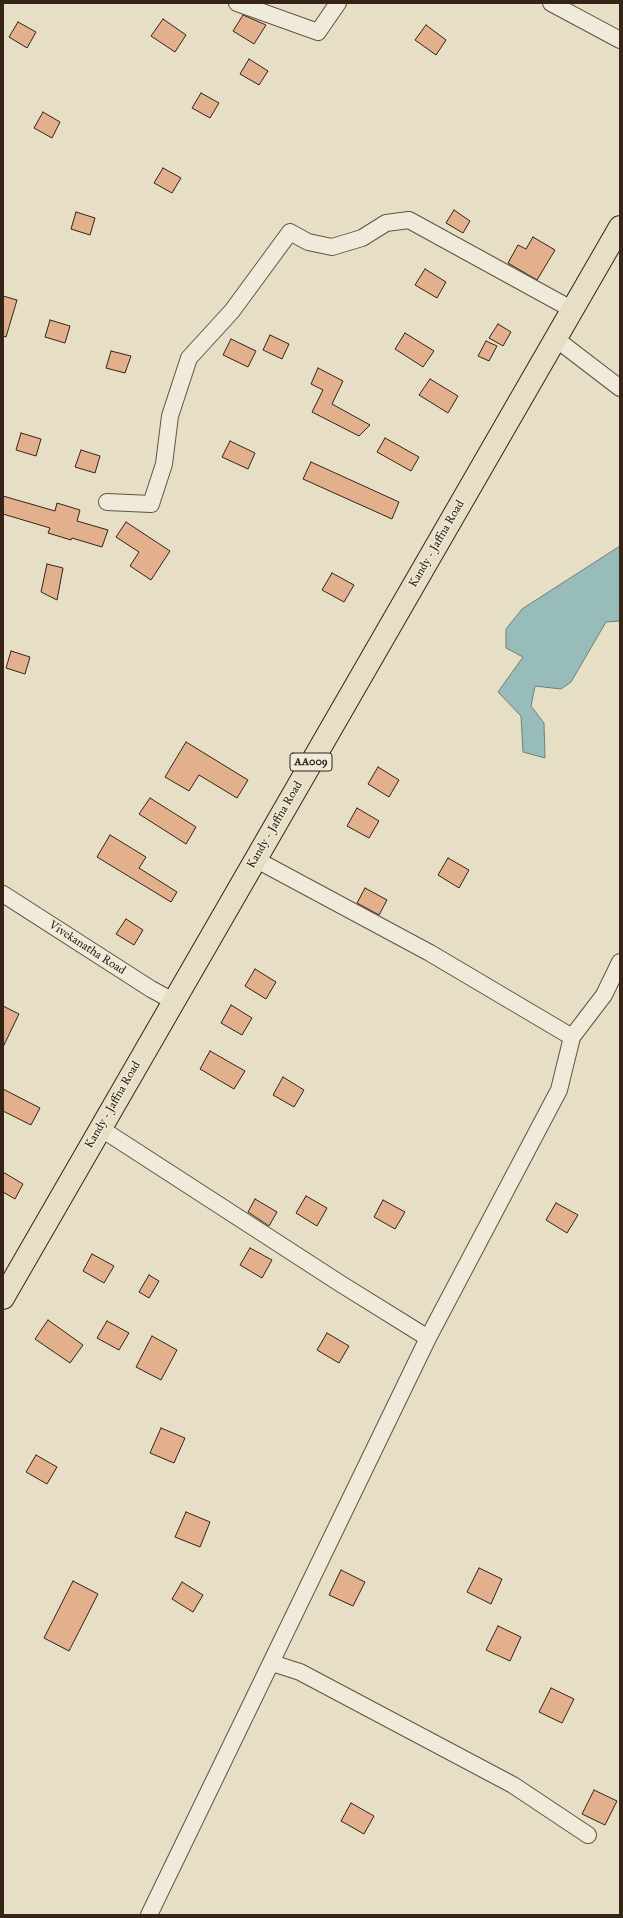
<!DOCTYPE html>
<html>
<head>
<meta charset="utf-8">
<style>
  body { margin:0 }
  #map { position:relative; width:623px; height:1918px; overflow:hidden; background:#e7dfc5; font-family:"IM FELL Great Primer",serif }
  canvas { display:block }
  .frame { position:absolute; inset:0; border:4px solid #352318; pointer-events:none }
</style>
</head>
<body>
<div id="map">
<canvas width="623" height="1918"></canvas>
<div class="frame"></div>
</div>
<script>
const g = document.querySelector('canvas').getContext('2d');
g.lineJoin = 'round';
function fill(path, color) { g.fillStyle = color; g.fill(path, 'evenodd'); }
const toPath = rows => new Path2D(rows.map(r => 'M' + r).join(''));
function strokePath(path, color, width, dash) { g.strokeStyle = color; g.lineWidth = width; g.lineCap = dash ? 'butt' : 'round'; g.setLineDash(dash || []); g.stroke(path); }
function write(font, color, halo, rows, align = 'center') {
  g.font = font + ' "IM FELL Great Primer",serif'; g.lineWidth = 3; g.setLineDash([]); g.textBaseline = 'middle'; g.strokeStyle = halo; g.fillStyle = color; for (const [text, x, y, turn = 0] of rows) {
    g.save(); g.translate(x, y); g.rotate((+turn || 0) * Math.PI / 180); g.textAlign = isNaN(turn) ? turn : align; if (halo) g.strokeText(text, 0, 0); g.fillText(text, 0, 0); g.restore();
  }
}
const water = toPath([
  [620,546,620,621,606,622,571,682,561,689,535,686,531,706,544,723,545,758,523,752,521,716,498,692,523,657,506,648,506,629,522,609,620,546]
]);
fill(water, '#97bcb9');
strokePath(water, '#707f79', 1);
const building = toPath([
  [243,15,266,25,254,44,233,31,243,15],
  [163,19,186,35,175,52,151,36,163,19],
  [18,22,36,32,27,48,9,37,18,22],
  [426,25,446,40,436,55,415,40,426,25],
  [249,59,268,71,259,85,240,74,249,59],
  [201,93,219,103,210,118,192,108,201,93],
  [43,112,60,122,52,138,34,128,43,112],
  [163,168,181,178,172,193,154,183,163,168],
  [454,210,470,221,463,233,446,223,454,210],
  [76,212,95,218,90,235,71,229,76,212],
  [533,237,555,250,537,280,508,263,518,245,526,249,533,237],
  [425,269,446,282,437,298,415,285,425,269],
  [3,296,17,300,6,337,3,336,3,296],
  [50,320,70,326,65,343,45,337,50,320],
  [498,324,511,332,503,346,489,338,498,324],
  [405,333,434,351,423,367,395,349,405,333],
  [270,335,289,344,282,359,263,350,270,335],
  [231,339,256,351,248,367,223,355,231,339],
  [486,341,497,346,489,361,478,356,486,341],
  [111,351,131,356,125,373,106,368,111,351],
  [318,368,343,381,332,404,370,425,359,436,312,412,323,390,311,384,318,368],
  [430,379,458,396,448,413,419,395,430,379],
  [21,433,41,439,36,456,16,450,21,433],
  [385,438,419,457,411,471,377,452,385,438],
  [230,441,255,453,248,469,222,457,230,441],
  [81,450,100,456,95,473,75,467,81,450],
  [311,462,399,502,392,519,303,479,311,462],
  [3,496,55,511,57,503,80,510,77,521,108,530,102,547,72,538,71,540,48,533,50,528,3,514,3,496],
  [126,522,170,551,151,580,130,566,139,552,116,537,126,522],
  [47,564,63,568,57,600,41,592,47,564],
  [332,573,354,585,344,602,322,590,332,573],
  [11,651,30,657,25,674,6,668,11,651],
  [186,742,248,780,237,798,199,775,189,791,165,777,186,742],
  [378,767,399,780,389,797,368,784,378,767],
  [150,798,196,827,186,844,139,814,150,798],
  [357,808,379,821,369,838,347,826,357,808],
  [110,835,146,857,139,868,177,892,171,902,97,857,110,835],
  [448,858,469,870,459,888,438,875,448,858],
  [365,888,387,900,379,915,357,903,365,888],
  [126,919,143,930,134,945,116,934,126,919],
  [255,969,276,982,266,999,245,986,255,969],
  [231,1005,252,1018,242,1035,221,1023,231,1005],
  [3,1006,19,1014,3,1047,3,1006],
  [210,1051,245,1071,234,1089,200,1069,210,1051],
  [283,1077,304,1090,294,1107,273,1095,283,1077],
  [3,1089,40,1108,31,1125,3,1111,3,1089],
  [3,1172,23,1184,15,1199,3,1192,3,1172],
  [306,1196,327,1208,317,1226,296,1213,306,1196],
  [255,1199,277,1212,269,1226,248,1212,255,1199],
  [383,1200,405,1212,395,1229,374,1217,383,1200],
  [556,1203,578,1215,567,1233,546,1220,556,1203],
  [250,1248,272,1260,262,1278,240,1265,250,1248],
  [92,1254,114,1266,104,1283,83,1271,92,1254],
  [149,1275,159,1281,149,1298,139,1292,149,1275],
  [48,1320,83,1345,70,1363,35,1339,48,1320],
  [107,1321,129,1333,119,1350,97,1338,107,1321],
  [327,1333,349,1346,339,1363,317,1350,327,1333],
  [152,1336,177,1350,161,1380,136,1367,152,1336],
  [161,1428,185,1438,174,1463,150,1453,161,1428],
  [36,1455,57,1467,47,1484,26,1472,36,1455],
  [186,1512,210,1522,200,1547,175,1537,186,1512],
  [479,1568,502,1579,491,1604,467,1592,479,1568],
  [341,1570,365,1582,353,1606,329,1595,341,1570],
  [73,1581,98,1594,69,1651,44,1638,73,1581],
  [182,1582,203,1595,193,1612,172,1599,182,1582],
  [498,1626,521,1637,510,1661,486,1650,498,1626],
  [551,1688,574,1699,562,1723,539,1712,551,1688],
  [594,1790,617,1801,605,1825,582,1814,594,1790],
  [351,1803,374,1816,364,1834,341,1821,351,1803]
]);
fill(building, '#e2b08c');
strokePath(building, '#352318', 1);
const minor = toPath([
  [237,3,318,32,338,3],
  [551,3,620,40],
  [556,339,620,388],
  [107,502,151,504,164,464,170,416,189,358,232,311,290,232,308,242,332,247,362,238,386,223,409,220,573,310],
  [255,859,430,953,572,1037],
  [3,894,151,989,173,1001],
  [100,1128,341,1284,428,1338],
  [272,1663,300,1672,513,1785,588,1835],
  [149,1915,428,1338,559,1090,572,1037,604,995,620,962]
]);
const trunk = toPath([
  [3,1298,620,227]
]);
strokePath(minor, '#625243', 18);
strokePath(trunk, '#352318', 24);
strokePath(minor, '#efead9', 16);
strokePath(trunk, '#e7dfc5', 22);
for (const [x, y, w] of [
  [311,762,42]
]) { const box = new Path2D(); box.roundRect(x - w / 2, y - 9, w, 18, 3); g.fillStyle = '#efead9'; g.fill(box); strokePath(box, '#352318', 1); }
write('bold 11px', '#352318', null, [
  ["AA009",311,762]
]);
write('12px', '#352318', '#efead9', [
  ["Kandy - Jaffna Road",437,544,-60],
  ["Kandy - Jaffna Road",275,825,-60],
  ["Vivekanatha Road",87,948,33],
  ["Kandy - Jaffna Road",113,1105,-60]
]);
</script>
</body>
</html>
